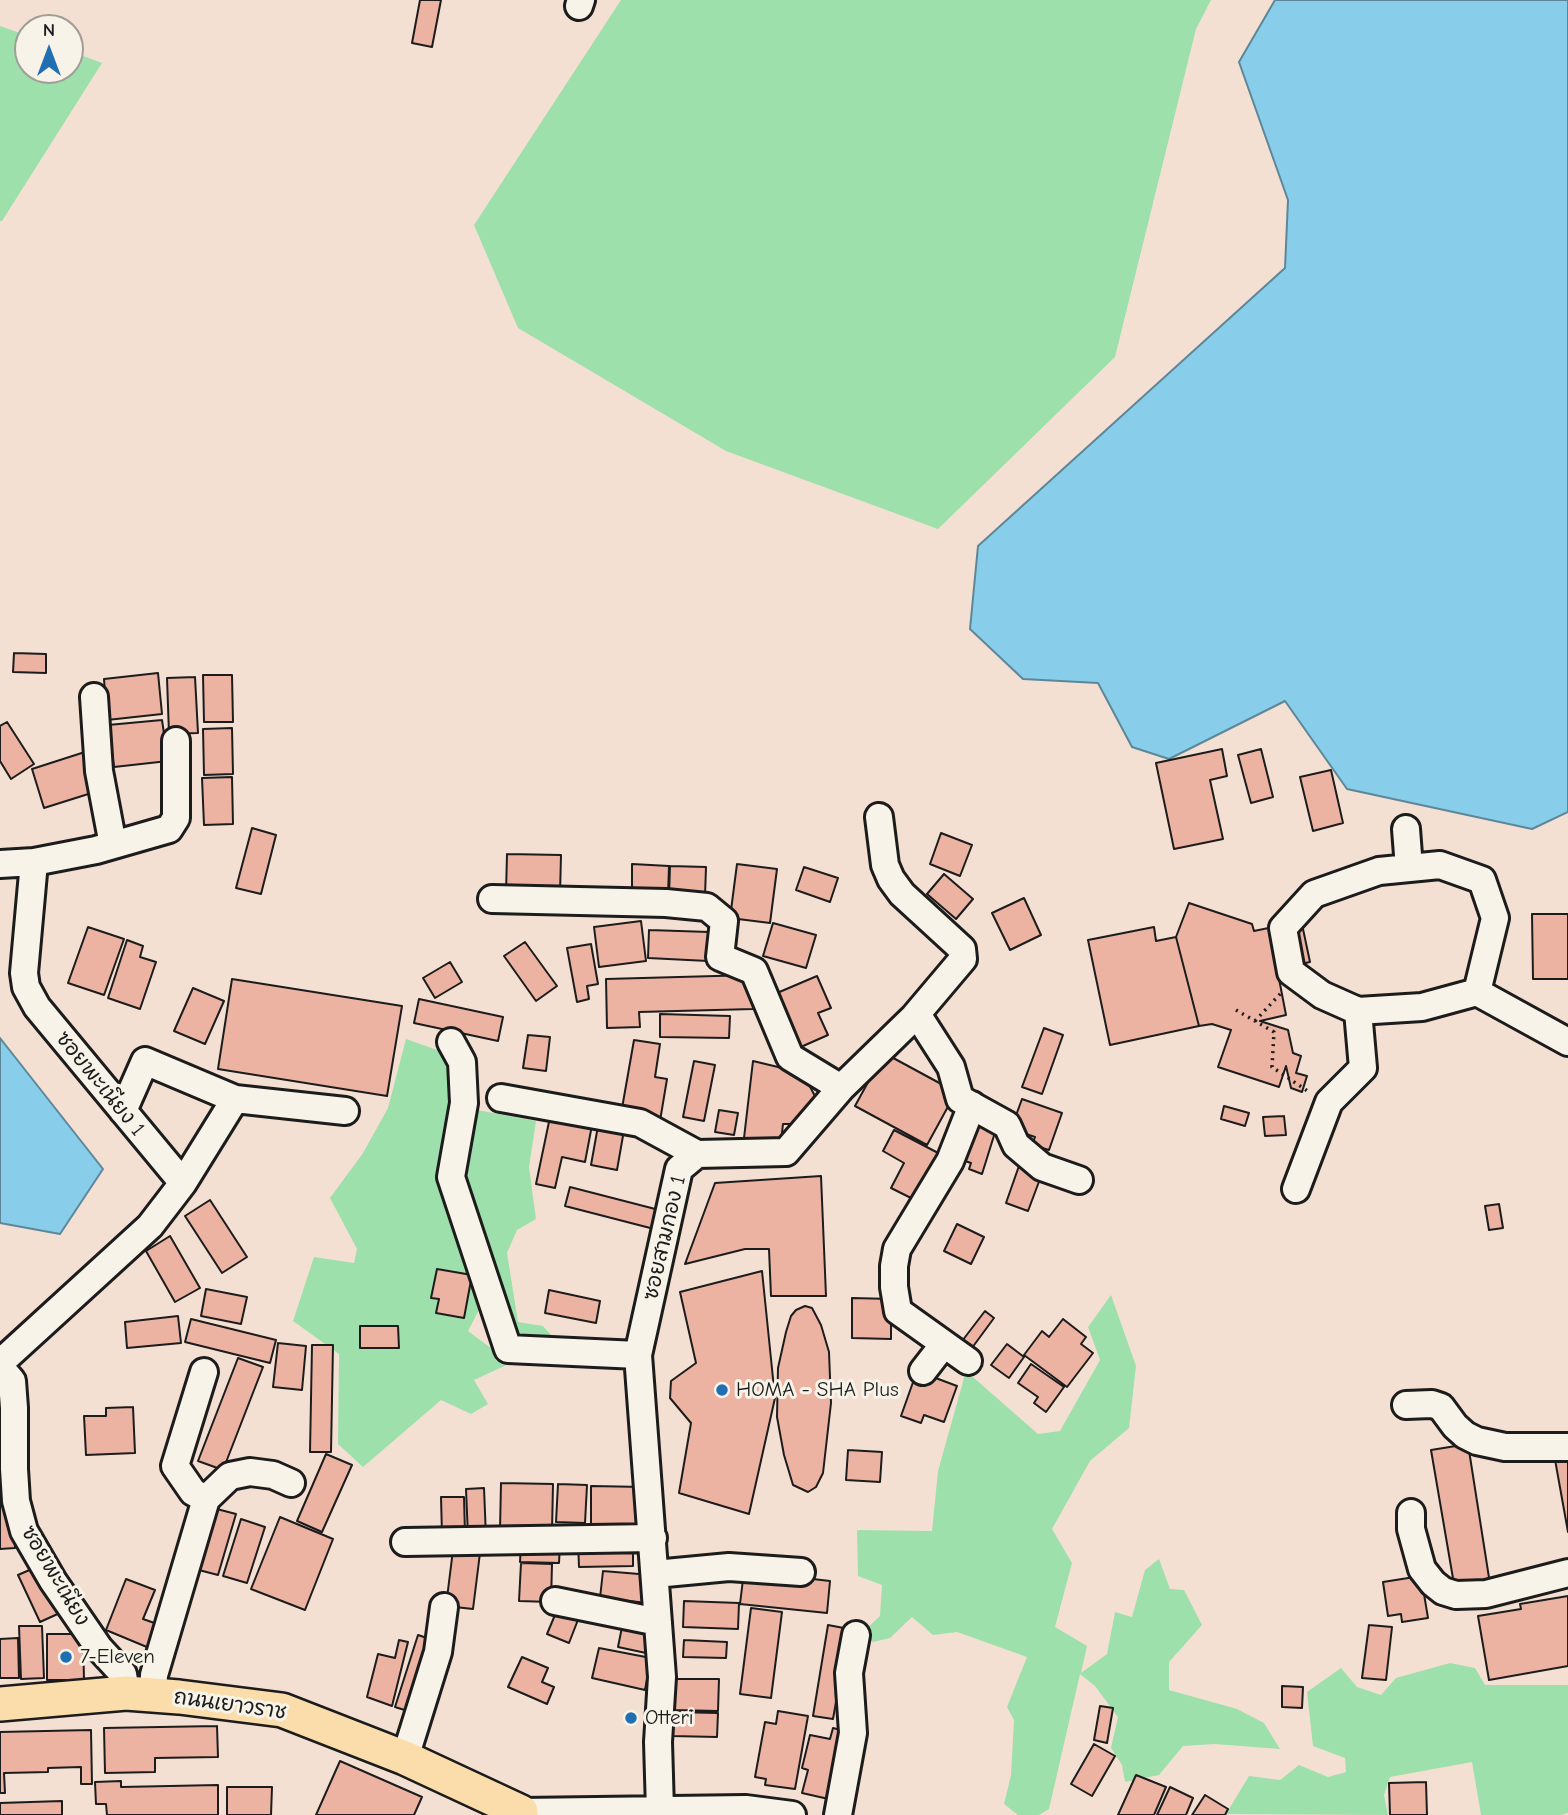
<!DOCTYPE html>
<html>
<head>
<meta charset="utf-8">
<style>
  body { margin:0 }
  #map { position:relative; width:1568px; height:1815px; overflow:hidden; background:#f4e0d3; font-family:"Comic Neue",sans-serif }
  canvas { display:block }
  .north { position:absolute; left:14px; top:14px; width:70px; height:70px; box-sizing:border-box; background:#f7f3e8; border:2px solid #9f9d96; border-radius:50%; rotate:0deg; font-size:19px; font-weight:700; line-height:28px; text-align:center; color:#1c1c1c }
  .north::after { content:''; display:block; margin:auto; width:24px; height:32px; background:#1f6fb2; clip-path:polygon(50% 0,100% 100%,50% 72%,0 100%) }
</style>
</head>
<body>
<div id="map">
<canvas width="1568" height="1815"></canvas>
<div class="north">N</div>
</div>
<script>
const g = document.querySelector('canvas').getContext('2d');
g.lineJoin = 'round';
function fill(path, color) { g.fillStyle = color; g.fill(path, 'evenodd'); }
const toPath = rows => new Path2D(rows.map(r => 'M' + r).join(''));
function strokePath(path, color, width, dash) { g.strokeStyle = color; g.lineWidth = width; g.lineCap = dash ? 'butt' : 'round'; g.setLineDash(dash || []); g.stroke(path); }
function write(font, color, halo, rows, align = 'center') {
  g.font = font + ' "Comic Neue","Playpen Sans Thai",sans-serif'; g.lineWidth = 6; g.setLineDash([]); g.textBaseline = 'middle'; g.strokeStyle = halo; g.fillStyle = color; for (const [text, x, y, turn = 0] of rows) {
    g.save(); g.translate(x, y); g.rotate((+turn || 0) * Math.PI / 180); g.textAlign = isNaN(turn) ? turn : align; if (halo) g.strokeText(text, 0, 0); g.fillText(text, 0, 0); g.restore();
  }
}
fill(toPath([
  [621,0,1211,0,1196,29,1115,357,938,529,726,451,518,328,474,225],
  [0,26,28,36,28,70,70,70,70,51,102,63,2,221,0,221],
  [406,1039,443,1052,452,1071,454,1108,482,1304,468,1331,511,1363,474,1380,488,1404,471,1414,441,1400,363,1467,338,1444,339,1354,293,1321,314,1257,354,1263,357,1249,330,1198,363,1153,388,1108],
  [477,1110,536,1121,529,1167,536,1219,517,1230,507,1253,518,1322,543,1326,560,1345,515,1340,466,1182],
  [1111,1295,1136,1366,1129,1428,1090,1461,1052,1529,1072,1563,1055,1627,1087,1646,1081,1673,1107,1654,1115,1612,1132,1617,1145,1570,1159,1559,1170,1589,1184,1590,1202,1625,1169,1662,1169,1690,1237,1709,1264,1723,1280,1749,1215,1744,1183,1746,1159,1775,1125,1782,1122,1765,1111,1748,1118,1717,1095,1686,1080,1674,1049,1809,1039,1815,1018,1815,1004,1804,1011,1775,1014,1720,1007,1707,1027,1657,957,1632,933,1635,912,1617,890,1638,873,1642,860,1635,880,1616,882,1585,858,1576,857,1530,932,1531,938,1471,966,1371,1038,1434,1060,1431,1100,1360,1088,1327],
  [1450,1663,1475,1668,1485,1685,1568,1685,1568,1813,1561,1815,1481,1815,1472,1762,1390,1777,1384,1795,1388,1815,1226,1814,1249,1776,1280,1780,1299,1765,1328,1777,1346,1772,1345,1758,1313,1746,1307,1692,1341,1668,1357,1687,1381,1695,1396,1678]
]), '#9de0ab');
const water = toPath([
  [1275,0,1568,0,1568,812,1532,829,1347,789,1285,701,1169,759,1132,747,1098,683,1023,679,970,629,978,546,1285,268,1288,200,1239,62,1275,0],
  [0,1038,103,1169,60,1234,0,1223,0,1038]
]);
fill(water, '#88ceea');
strokePath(water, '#5d8798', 2);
const building = toPath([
  [420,0,441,0,432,47,412,43,420,0],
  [14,653,46,654,46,673,13,672,14,653],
  [158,673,162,714,107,720,104,679,158,673],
  [203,675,232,675,233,722,204,722,203,675],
  [195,677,198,733,169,734,167,678,195,677],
  [162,720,168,761,114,767,108,725,162,720],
  [7,722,34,764,11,779,0,761,0,726,7,722],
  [232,728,233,774,204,775,203,729,232,728],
  [1222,749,1227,776,1210,780,1223,839,1174,849,1156,763,1222,749],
  [1261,749,1273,797,1251,803,1238,755,1261,749],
  [88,751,101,790,44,808,32,769,88,751],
  [1331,770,1343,823,1313,831,1300,777,1331,770],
  [232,777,233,824,204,825,202,778,232,777],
  [252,828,276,835,261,894,236,888,252,828],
  [941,833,972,845,960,876,930,864,941,833],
  [507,854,561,855,560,894,506,893,507,854],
  [632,864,669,866,668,896,632,894,632,864],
  [737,864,777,869,770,923,730,918,737,864],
  [670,866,706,867,705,896,669,896,670,866],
  [804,867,838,878,830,902,796,890,804,867],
  [944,874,973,899,956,919,927,894,944,874],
  [1024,898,1041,935,1010,950,992,913,1024,898],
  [1189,903,1252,924,1254,931,1283,925,1303,929,1310,962,1292,966,1290,958,1274,953,1286,1015,1260,1021,1288,1030,1293,1053,1301,1056,1296,1073,1307,1076,1302,1092,1291,1088,1286,1066,1279,1087,1218,1067,1231,1030,1212,1024,1199,1026,1176,937,1189,903],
  [1532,914,1568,914,1568,979,1533,979,1532,914],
  [641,921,646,961,599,967,594,927,641,921],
  [773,923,816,935,806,968,763,956,773,923],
  [88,927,124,939,104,995,68,983,88,927],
  [1154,927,1156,941,1176,937,1199,1026,1110,1045,1088,940,1154,927],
  [649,930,709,932,708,961,648,958,649,930],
  [127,940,143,946,140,957,156,962,140,1009,108,998,127,940],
  [525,942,557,986,536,1001,504,956,525,942],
  [591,944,598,984,587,986,589,999,577,1002,567,948,591,944],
  [450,962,462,982,435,998,423,978,450,962],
  [752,975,753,1009,639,1012,640,1027,607,1028,606,979,752,975],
  [817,976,831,1008,818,1013,828,1035,794,1050,770,996,817,976],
  [232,979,402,1006,387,1096,218,1069,232,979],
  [193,988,224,1001,205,1044,174,1031,193,988],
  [419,999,503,1017,498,1041,414,1023,419,999],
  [660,1014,730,1016,729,1038,660,1037,660,1014],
  [1044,1028,1063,1035,1042,1094,1022,1087,1044,1028],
  [528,1035,550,1037,546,1071,523,1068,528,1035],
  [634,1040,660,1044,655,1077,667,1079,660,1121,621,1114,634,1040],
  [884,1053,956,1092,927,1145,855,1106,884,1053],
  [694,1061,715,1065,704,1121,683,1117,694,1061],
  [753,1061,803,1073,818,1102,801,1124,783,1124,781,1142,744,1138,753,1061],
  [1022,1099,1062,1113,1049,1150,1032,1145,1035,1137,1011,1129,1022,1099],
  [1224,1106,1249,1113,1245,1126,1221,1119,1224,1106],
  [719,1110,738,1113,734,1135,715,1132,719,1110],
  [970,1116,997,1126,982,1174,969,1169,971,1163,956,1158,970,1116],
  [1284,1116,1286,1135,1265,1136,1263,1117,1284,1116],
  [550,1117,592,1125,585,1162,562,1157,555,1188,536,1184,550,1117],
  [598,1126,624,1130,617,1170,591,1165,598,1126],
  [894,1130,944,1156,919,1202,891,1188,904,1163,883,1151,894,1130],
  [1020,1163,1043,1171,1028,1211,1006,1203,1020,1163],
  [821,1176,826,1296,771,1296,769,1249,745,1249,685,1264,715,1183,821,1176],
  [570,1187,663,1211,658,1230,565,1206,570,1187],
  [210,1200,247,1257,222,1273,185,1216,210,1200],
  [1499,1204,1503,1228,1489,1230,1485,1206,1499,1204],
  [957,1224,984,1237,971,1264,944,1251,957,1224],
  [170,1236,200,1288,175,1302,146,1251,170,1236],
  [437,1269,472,1275,464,1318,436,1313,439,1299,431,1298,437,1269],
  [762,1271,775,1398,749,1514,679,1493,691,1423,670,1398,671,1381,696,1363,680,1292,762,1271],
  [206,1289,247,1297,241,1324,201,1316,206,1289],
  [549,1290,600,1301,596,1323,545,1313,549,1290],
  [852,1298,891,1299,891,1339,852,1338,852,1298],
  [805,1306,812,1308,821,1325,829,1352,831,1403,823,1473,816,1487,808,1492,793,1485,784,1455,777,1417,778,1368,786,1332,791,1316,796,1310,805,1306],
  [985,1311,994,1318,969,1352,959,1345,985,1311],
  [178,1316,181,1343,127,1348,125,1322,178,1316],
  [191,1319,276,1340,270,1363,185,1342,191,1319],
  [1063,1319,1086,1337,1081,1344,1093,1353,1067,1387,1024,1355,1042,1331,1049,1337,1063,1319],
  [360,1326,398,1326,399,1348,360,1348,360,1326],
  [278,1343,306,1346,302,1390,273,1387,278,1343],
  [1007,1344,1024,1357,1009,1378,991,1365,1007,1344],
  [312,1345,333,1345,331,1452,310,1452,312,1345],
  [238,1358,263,1367,223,1470,198,1461,238,1358],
  [1031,1364,1064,1387,1046,1412,1034,1403,1038,1397,1018,1383,1031,1364],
  [917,1371,957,1386,944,1422,924,1415,921,1423,901,1416,917,1371],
  [133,1407,135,1453,86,1455,84,1416,106,1416,106,1408,133,1407],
  [1468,1444,1490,1584,1455,1590,1431,1450,1468,1444],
  [848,1450,882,1452,880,1482,846,1480,848,1450],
  [1568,1451,1568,1532,1554,1454,1568,1451],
  [326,1454,352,1465,322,1532,297,1521,326,1454],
  [501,1483,553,1484,552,1531,500,1530,501,1483],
  [558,1484,587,1485,585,1523,556,1522,558,1484],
  [591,1486,644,1487,643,1527,591,1525,591,1486],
  [484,1488,486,1537,468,1537,466,1489,484,1488],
  [0,1496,13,1496,15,1548,0,1549,0,1496],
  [441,1497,464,1497,465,1534,442,1535,441,1497],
  [213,1508,236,1514,218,1575,195,1569,213,1508],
  [280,1517,333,1539,305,1610,251,1589,280,1517],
  [241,1519,265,1527,247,1583,223,1576,241,1519],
  [578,1541,633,1541,633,1566,579,1567,578,1541],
  [521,1543,560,1544,559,1563,520,1562,521,1543],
  [453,1550,480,1553,473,1609,446,1606,453,1550],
  [521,1563,552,1564,551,1602,519,1601,521,1563],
  [41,1565,62,1612,40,1622,18,1575,41,1565],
  [603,1571,651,1575,648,1603,600,1598,603,1571],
  [744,1571,830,1581,827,1613,740,1604,744,1571],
  [1421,1576,1428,1618,1402,1622,1401,1614,1388,1616,1383,1582,1421,1576],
  [126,1579,155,1590,143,1619,163,1626,154,1650,106,1630,126,1579],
  [1568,1596,1568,1666,1489,1680,1478,1616,1521,1609,1520,1604,1568,1596],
  [684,1601,739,1603,738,1629,683,1627,684,1601],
  [560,1603,581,1612,569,1643,547,1634,560,1603],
  [751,1608,782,1612,771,1698,740,1694,751,1608],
  [828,1625,849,1629,833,1719,813,1716,828,1625],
  [1369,1625,1392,1627,1386,1680,1362,1678,1369,1625],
  [19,1626,42,1626,44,1678,21,1679,19,1626],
  [622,1627,650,1633,646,1653,618,1647,622,1627],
  [47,1634,83,1634,84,1680,47,1680,47,1634],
  [418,1635,436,1641,414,1713,395,1707,418,1635],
  [18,1638,19,1678,0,1678,0,1639,18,1638],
  [399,1640,408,1642,392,1706,367,1697,378,1654,395,1658,399,1640],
  [684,1640,727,1642,726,1658,683,1657,684,1640],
  [599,1648,651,1658,645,1690,592,1678,599,1648],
  [522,1657,548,1668,542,1682,554,1687,547,1704,508,1687,522,1657],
  [674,1679,719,1679,718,1711,673,1710,674,1679],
  [1282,1686,1303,1687,1302,1708,1282,1707,1282,1686],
  [1100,1706,1113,1708,1107,1743,1094,1740,1100,1706],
  [778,1711,808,1716,795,1789,765,1785,766,1779,755,1777,765,1722,776,1724,778,1711],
  [672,1712,718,1713,717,1737,672,1736,672,1712],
  [217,1726,218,1757,155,1758,155,1772,105,1773,104,1728,217,1726],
  [833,1728,849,1732,833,1800,802,1793,808,1770,802,1768,810,1735,830,1739,833,1728],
  [91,1730,92,1784,81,1784,81,1767,48,1768,48,1772,4,1773,5,1793,0,1793,0,1732,91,1730],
  [1094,1744,1115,1756,1092,1796,1071,1784,1094,1744],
  [340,1761,422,1797,414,1815,316,1815,340,1761],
  [1136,1775,1166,1787,1154,1815,1118,1815,1136,1775],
  [121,1781,121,1787,218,1785,218,1815,107,1815,106,1804,96,1804,95,1782,121,1781],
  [1426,1782,1427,1815,1390,1815,1389,1783,1426,1782],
  [227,1787,272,1787,271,1815,227,1815,227,1787],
  [1170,1787,1193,1798,1186,1815,1157,1815,1170,1787],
  [1205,1795,1228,1809,1225,1815,1192,1815,1205,1795],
  [62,1801,62,1815,0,1815,0,1803,62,1801]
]);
fill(building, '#ecb3a3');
strokePath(building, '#1c1c1c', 2);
const minor = toPath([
  [579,6,581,0],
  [94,697,99,771,113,845],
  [1406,829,1409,868],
  [0,864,34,862],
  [492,899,666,903,707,907,724,921,720,957,754,971,790,1057,841,1088],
  [1477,992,1495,918,1482,880,1440,865,1379,871,1314,894,1283,928,1291,972,1322,995,1358,1011,1422,1007,1477,992,1568,1042],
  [917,1014,951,1067,960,1099,1007,1125,1016,1145,1042,1167,1079,1180],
  [451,1042,462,1062,464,1103,451,1177,508,1349,638,1355],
  [501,1098,640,1123,697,1154],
  [123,1111,145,1061,235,1099],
  [183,1183,235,1099,345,1111],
  [1296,1189,1329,1102,1363,1068,1358,1011],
  [968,1361,898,1311,894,1287,894,1266,897,1249,950,1161,972,1105],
  [0,1363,150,1226,183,1183,37,1007,26,987,24,973,34,862,96,850,169,829,176,818,176,741],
  [0,1367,12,1381,14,1408,14,1469,16,1501,24,1531,53,1581,99,1648,123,1674,126,1693],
  [923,1371,944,1344],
  [204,1372,175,1466,193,1492,206,1499],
  [1406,1405,1432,1404,1441,1407,1455,1426,1465,1435,1477,1441,1505,1447,1568,1447],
  [1411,1513,1411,1529,1422,1569,1433,1583,1443,1591,1456,1595,1486,1594,1568,1573],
  [405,1542,653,1538],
  [655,1574,729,1567,801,1572],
  [555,1601,658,1622],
  [153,1695,154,1675,206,1499,230,1476,250,1472,273,1475,291,1483],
  [405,1758,438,1652,444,1607],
  [660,1810,658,1742,662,1677,638,1355,679,1169,697,1154,786,1152,841,1088,914,1017,963,959,962,949,902,894,891,879,885,865,879,817],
  [521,1812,746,1809,792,1815],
  [838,1815,853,1733,849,1673,856,1635]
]);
const major = toPath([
  [0,1704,126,1693,179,1697,282,1710,405,1758,521,1812,521,1815]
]);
strokePath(minor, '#1c1c1c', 32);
strokePath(major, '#1c1c1c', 38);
strokePath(toPath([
  [1236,1010,1274,1032,1272,1067,1309,1092],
  [1255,1021,1282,992]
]), '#1c1c1c', 3.5, [2, 5]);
strokePath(minor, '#f7f3e8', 26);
strokePath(major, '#fbddab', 33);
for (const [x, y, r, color] of [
  [722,1390,7,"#1f6fb2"],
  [66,1657,7,"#1f6fb2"],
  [631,1718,7,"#1f6fb2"]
]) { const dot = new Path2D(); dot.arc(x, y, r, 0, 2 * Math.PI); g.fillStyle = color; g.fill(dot); strokePath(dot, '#f7f3e8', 2.5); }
write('21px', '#1c1c1c', '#f7f3e8', [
  ["ซอยพะเนียง 1",100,1084,51],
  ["ซอยสามกอง 1",665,1238,-77],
  ["ซอยพะเนียง",55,1576,59],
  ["ถนนเยาวราช",230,1705,8]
]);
write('21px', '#1c1c1c', '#f7f3e8', [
  ["HOMA - SHA Plus",736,1390],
  ["7-Eleven",80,1657],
  ["Otteri",645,1718]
], 'left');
</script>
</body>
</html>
